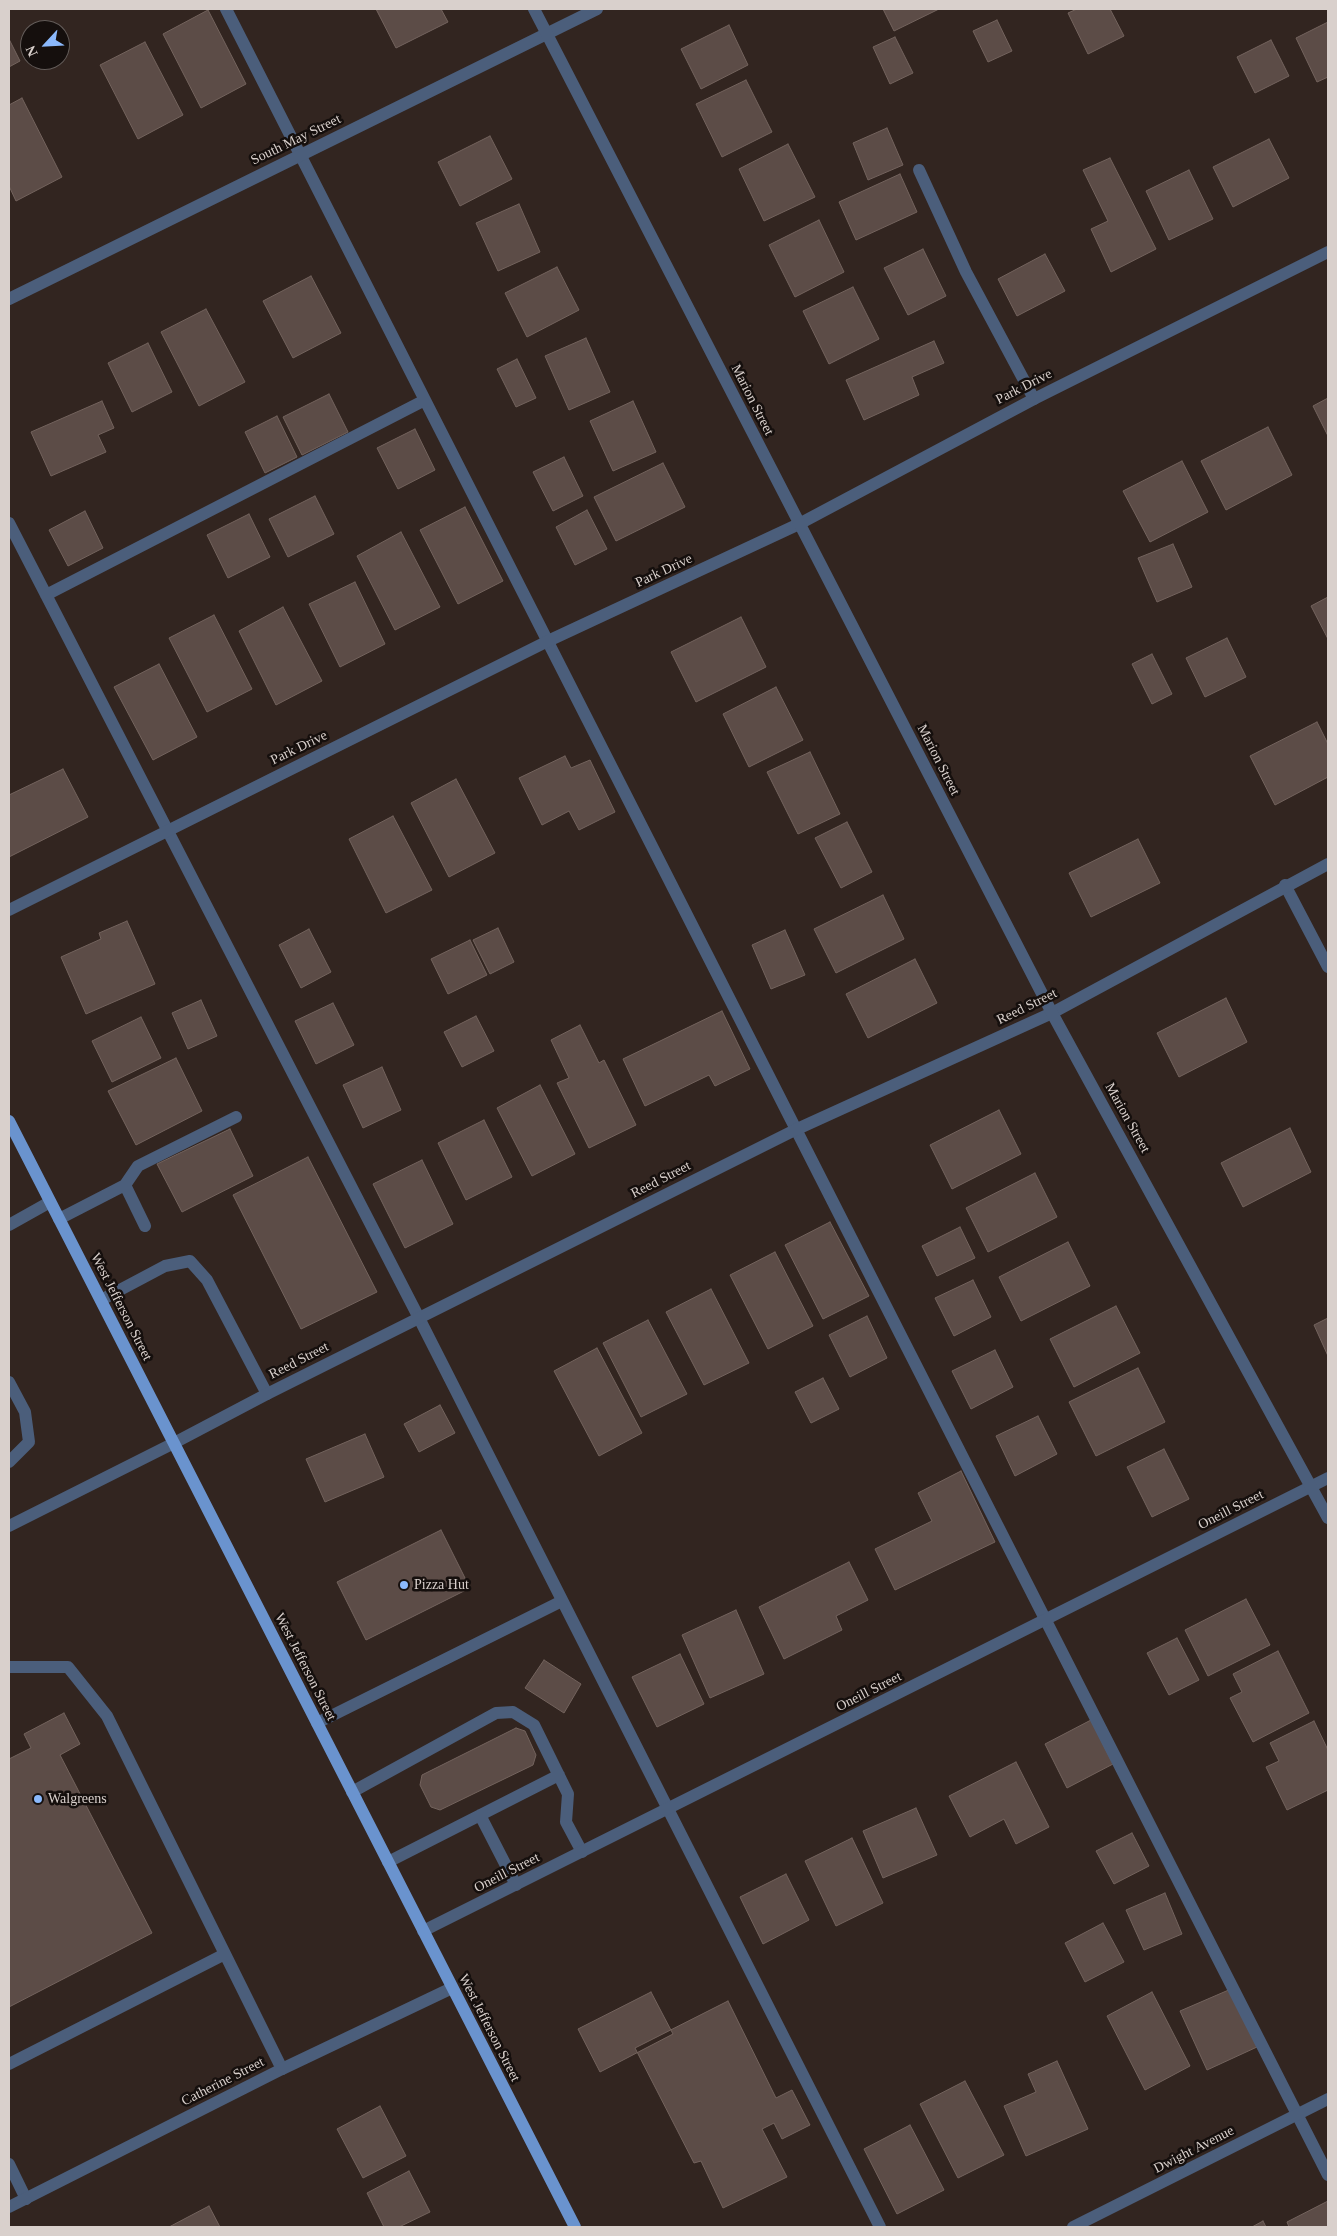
<!DOCTYPE html>
<html>
<head>
<meta charset="utf-8">
<style>
  body { margin:0 }
  #map { position:relative; width:1337px; height:2236px; overflow:hidden; background:#322520; font-family:Georgia,serif }
  canvas { display:block }
  .frame { position:absolute; inset:0; border:10px solid #d9d0cc; pointer-events:none }
  .north { position:absolute; left:20px; top:20px; width:50px; height:50px; box-sizing:border-box; background:#150f0d; border:1px solid #635c59; border-radius:50%; rotate:245deg; font-size:14px; font-weight:700; line-height:20px; text-align:center; color:#d9d0cc }
  .north::after { content:''; display:block; margin:auto; width:18px; height:22px; background:#8bb9fc; clip-path:polygon(50% 0,100% 100%,50% 72%,0 100%) }
</style>
</head>
<body>
<div id="map">
<canvas width="1337" height="2236"></canvas>
<div class="frame"></div>
<div class="north">N</div>
</div>
<script>
const g = document.querySelector('canvas').getContext('2d');
g.lineJoin = 'round';
function fill(path, color) { g.fillStyle = color; g.fill(path, 'evenodd'); }
const toPath = rows => new Path2D(rows.map(r => 'M' + r).join(''));
function strokePath(path, color, width, dash) { g.strokeStyle = color; g.lineWidth = width; g.lineCap = dash ? 'butt' : 'round'; g.setLineDash(dash || []); g.stroke(path); }
function write(font, color, halo, rows, align = 'center') {
  g.font = font + ' Georgia,serif'; g.lineWidth = 5; g.setLineDash([]); g.textBaseline = 'middle'; g.strokeStyle = halo; g.fillStyle = color; for (const [text, x, y, turn = 0] of rows) {
    g.save(); g.translate(x, y); g.rotate((+turn || 0) * Math.PI / 180); g.textAlign = isNaN(turn) ? turn : align; if (halo) g.strokeText(text, 0, 0); g.fillText(text, 0, 0); g.restore();
  }
}
const building = toPath([
  [376,9,441,9,448,22,396,48,376,9],
  [883,9,939,9,894,31,883,9],
  [1077,9,1110,9,1124,36,1088,54,1068,13,1077,9],
  [208,10,246,84,201,108,163,34,208,10],
  [997,20,1012,51,988,62,973,31,997,20],
  [1328,22,1328,77,1317,82,1296,38,1328,22],
  [729,25,748,65,701,89,681,49,729,25],
  [895,37,913,73,890,84,873,47,895,37],
  [9,39,20,61,9,67,9,39],
  [1271,40,1289,76,1255,93,1237,57,1271,40],
  [145,42,183,115,138,139,100,65,145,42],
  [746,80,772,132,722,157,696,104,746,80],
  [22,98,62,177,16,201,9,186,9,105,22,98],
  [887,128,903,165,868,180,853,143,887,128],
  [490,136,512,179,460,206,438,162,490,136],
  [1269,139,1289,178,1233,207,1213,167,1269,139],
  [788,144,815,197,764,221,739,169,788,144],
  [1110,158,1156,249,1111,272,1091,229,1108,221,1083,170,1110,158],
  [1189,170,1213,219,1169,240,1146,191,1189,170],
  [900,174,917,212,856,240,839,202,900,174],
  [519,204,540,252,498,271,476,223,519,204],
  [819,220,844,272,795,297,769,245,819,220],
  [923,249,946,296,908,315,884,268,923,249],
  [1045,254,1065,291,1017,316,998,279,1045,254],
  [557,267,579,310,527,337,505,293,557,267],
  [311,276,341,333,293,358,263,301,311,276],
  [853,287,879,339,829,364,803,311,853,287],
  [206,309,245,382,199,406,161,332,206,309],
  [586,338,610,392,569,410,545,356,586,338],
  [934,341,944,363,912,377,919,395,864,420,846,380,934,341],
  [148,343,172,392,132,412,108,363,148,343],
  [517,359,536,398,516,407,497,369,517,359],
  [329,394,348,432,302,455,283,417,329,394],
  [1328,398,1328,436,1313,406,1328,398],
  [102,401,114,428,98,435,106,452,51,476,31,432,102,401],
  [633,401,656,452,613,471,590,421,633,401],
  [277,416,297,457,265,473,245,432,277,416],
  [1268,427,1292,475,1226,510,1201,461,1268,427],
  [415,429,435,470,398,489,377,448,415,429],
  [564,457,583,496,553,511,533,472,564,457],
  [1182,461,1208,512,1150,542,1123,491,1182,461],
  [663,463,685,507,616,541,594,497,663,463],
  [315,496,334,534,288,557,269,519,315,496],
  [465,507,503,581,458,604,420,530,465,507],
  [587,510,607,549,575,565,556,527,587,510],
  [85,511,103,548,68,566,49,530,85,511],
  [249,514,270,557,228,578,207,535,249,514],
  [401,532,440,607,395,630,357,556,401,532],
  [1173,544,1192,587,1157,602,1138,558,1173,544],
  [355,582,385,644,340,667,309,604,355,582],
  [1328,597,1328,639,1311,606,1328,597],
  [283,607,322,681,276,705,239,631,283,607],
  [214,615,252,689,207,712,169,638,214,615],
  [741,617,766,667,696,702,671,652,741,617],
  [1227,638,1246,677,1205,697,1186,658,1227,638],
  [1152,654,1172,694,1152,704,1132,664,1152,654],
  [159,664,197,737,153,760,114,687,159,664],
  [776,687,803,740,749,767,723,714,776,687],
  [1317,722,1328,744,1328,777,1275,805,1250,756,1317,722],
  [810,752,840,814,798,834,767,772,810,752],
  [565,756,571,768,590,760,615,812,579,830,569,811,542,825,519,778,565,756],
  [63,769,88,817,9,857,9,795,63,769],
  [456,779,495,853,449,877,411,803,456,779],
  [393,816,432,890,386,913,349,839,393,816],
  [847,822,872,872,841,888,815,838,847,822],
  [1138,839,1160,883,1091,917,1069,873,1138,839],
  [883,895,904,939,836,973,814,929,883,895],
  [127,921,155,984,86,1014,61,957,101,939,99,933,127,921],
  [498,928,514,962,490,974,473,940,498,928],
  [309,929,331,972,301,988,279,945,309,929],
  [785,930,805,975,771,989,752,945,785,930],
  [470,940,487,975,448,994,431,959,470,940],
  [915,959,937,1003,868,1038,846,994,915,959],
  [1226,998,1247,1042,1179,1077,1157,1033,1226,998],
  [201,1000,217,1036,188,1049,172,1013,201,1000],
  [333,1003,354,1045,316,1064,295,1021,333,1003],
  [722,1011,750,1069,715,1086,709,1075,645,1106,623,1059,722,1011],
  [476,1016,494,1051,462,1067,444,1032,476,1016],
  [141,1017,161,1058,112,1082,92,1041,141,1017],
  [580,1025,599,1063,604,1060,636,1125,589,1148,557,1083,569,1078,551,1040,580,1025],
  [176,1058,202,1111,136,1145,108,1091,176,1058],
  [382,1067,401,1110,363,1128,343,1085,382,1067],
  [540,1085,575,1154,532,1176,497,1108,540,1085],
  [999,1110,1021,1154,952,1189,930,1145,999,1110],
  [484,1120,512,1177,466,1200,438,1143,484,1120],
  [1290,1128,1311,1172,1243,1207,1221,1163,1290,1128],
  [230,1129,253,1176,182,1212,157,1164,230,1129],
  [308,1157,377,1292,301,1329,233,1195,308,1157],
  [422,1160,453,1224,405,1248,373,1184,422,1160],
  [1035,1173,1057,1217,988,1252,966,1208,1035,1173],
  [830,1222,869,1296,823,1319,785,1245,830,1222],
  [960,1227,975,1258,937,1276,922,1246,960,1227],
  [1068,1242,1090,1286,1021,1321,999,1277,1068,1242],
  [775,1252,813,1326,768,1349,730,1275,775,1252],
  [973,1280,991,1317,954,1336,935,1298,973,1280],
  [711,1289,749,1363,704,1385,666,1312,711,1289],
  [1116,1306,1140,1353,1074,1387,1050,1339,1116,1306],
  [867,1316,887,1358,850,1377,829,1335,867,1316],
  [1328,1318,1328,1356,1314,1325,1328,1318],
  [648,1320,687,1394,641,1417,603,1343,648,1320],
  [597,1348,642,1433,599,1456,554,1371,597,1348],
  [995,1350,1013,1387,971,1409,952,1371,995,1350],
  [1138,1368,1165,1422,1096,1456,1069,1402,1138,1368],
  [823,1378,839,1409,811,1423,795,1392,823,1378],
  [440,1405,455,1433,419,1452,404,1424,440,1405],
  [1038,1416,1057,1454,1015,1476,996,1436,1038,1416],
  [365,1434,384,1477,325,1502,306,1459,365,1434],
  [1164,1449,1189,1499,1152,1517,1127,1467,1164,1449],
  [961,1471,995,1542,895,1590,875,1549,932,1521,918,1493,961,1471],
  [441,1530,470,1588,366,1640,337,1582,441,1530],
  [849,1562,868,1600,836,1616,842,1630,784,1659,759,1607,849,1562],
  [1246,1599,1270,1645,1208,1676,1185,1630,1246,1599],
  [736,1610,764,1674,710,1698,682,1635,736,1610],
  [1177,1638,1199,1680,1169,1695,1147,1653,1177,1638],
  [1278,1651,1309,1713,1253,1742,1230,1698,1242,1692,1233,1674,1278,1651],
  [680,1654,704,1704,657,1727,632,1677,680,1654],
  [544,1660,581,1684,564,1713,525,1688,544,1660],
  [64,1713,80,1744,60,1755,152,1933,9,2007,9,1759,31,1748,24,1734,64,1713],
  [1091,1720,1113,1764,1067,1788,1045,1744,1091,1720],
  [1314,1721,1328,1750,1328,1790,1287,1810,1266,1767,1279,1761,1270,1743,1314,1721],
  [516,1728,525,1731,536,1755,533,1765,440,1810,431,1807,420,1785,422,1775,516,1728],
  [1016,1762,1049,1827,1016,1844,1004,1819,970,1837,949,1796,1016,1762],
  [916,1808,937,1855,883,1878,863,1831,916,1808],
  [1132,1833,1149,1866,1114,1884,1096,1851,1132,1833],
  [852,1838,883,1903,836,1926,805,1861,852,1838],
  [786,1874,809,1920,763,1944,740,1897,786,1874],
  [1165,1893,1182,1934,1144,1950,1126,1910,1165,1893],
  [1103,1923,1124,1962,1085,1982,1065,1943,1103,1923],
  [1231,1989,1257,2047,1207,2070,1180,2011,1231,1989],
  [651,1992,673,2034,600,2072,578,2029,651,1992],
  [1152,1992,1190,2066,1145,2090,1107,2016,1152,1992],
  [728,2001,776,2098,792,2090,810,2125,782,2139,774,2123,762,2129,787,2177,723,2208,701,2161,694,2163,635,2048,728,2001],
  [1057,2061,1088,2129,1026,2156,1004,2106,1036,2092,1028,2074,1057,2061],
  [965,2081,1004,2155,958,2178,920,2104,965,2081],
  [380,2106,406,2156,363,2178,337,2129,380,2106],
  [910,2125,944,2190,897,2214,864,2149,910,2125],
  [409,2171,430,2212,399,2227,384,2227,367,2193,409,2171],
  [1328,2201,1328,2227,1289,2227,1287,2222,1328,2201],
  [209,2206,220,2227,169,2227,209,2206],
  [1263,2221,1266,2227,1252,2227,1263,2221]
]);
fill(building, '#5c4c47');
strokePath(building, '#73635d', 1);
strokePath(toPath([
  [226,9,1328,2175],
  [919,170,966,272,1034,399],
  [9,523,419,1318,880,2227],
  [46,595,425,400],
  [1285,885,1328,967],
  [59,1219,125,1185],
  [9,1225,50,1202],
  [145,1226,125,1185,138,1166,236,1117],
  [101,1300,165,1266,190,1261,207,1280,267,1394],
  [9,1382,25,1412,29,1442,9,1462],
  [9,1667,68,1667,107,1716,282,2069],
  [317,1723,562,1601],
  [352,1792,496,1713,513,1712,534,1725,568,1794,566,1822,582,1852],
  [480,1815,516,1885],
  [388,1862,559,1775],
  [9,2064,225,1954],
  [9,2164,26,2199]
]), '#4b5e7b', 12);
strokePath(toPath([
  [9,299,597,9],
  [9,910,548,641,799,524,1034,399,1328,252],
  [174,1443,267,1394,795,1130,1052,1013,1328,864],
  [423,1931,1328,1478],
  [9,2207,282,2069,452,1988],
  [1073,2227,1328,2099]
]), '#4b5e7b', 12);
strokePath(toPath([
  [534,9,1052,1013,1328,1518],
  [9,1526,174,1443]
]), '#4b5e7b', 12);
strokePath(toPath([
  [9,1121,575,2227]
]), '#6a93ce', 12);
for (const [x, y, r, color] of [
  [404,1585,5,"#8bb9fc"],
  [38,1799,5,"#8bb9fc"]
]) { const dot = new Path2D(); dot.arc(x, y, r, 0, 2 * Math.PI); g.fillStyle = color; g.fill(dot); strokePath(dot, '#150f0d', 2); }
write('14px', '#d9d0cc', '#150f0d', [
  ["South May Street",296,140,-26],
  ["Park Drive",1024,387,-27],
  ["Marion Street",752,400,63],
  ["Park Drive",664,571,-25],
  ["Park Drive",299,748,-26],
  ["Marion Street",938,760,63],
  ["Reed Street",1027,1007,-26],
  ["Marion Street",1127,1118,61],
  ["Reed Street",661,1180,-27],
  ["West Jefferson Street",121,1307,63],
  ["Reed Street",299,1361,-27],
  ["Oneill Street",1231,1510,-27],
  ["West Jefferson Street",305,1667,63],
  ["Oneill Street",869,1692,-27],
  ["Oneill Street",507,1873,-27],
  ["West Jefferson Street",489,2028,63],
  ["Catherine Street",223,2082,-27],
  ["Dwight Avenue",1194,2150,-27]
]);
write('14px', '#d9d0cc', '#150f0d', [
  ["Pizza Hut",414,1585],
  ["Walgreens",48,1799]
], 'left');
</script>
</body>
</html>
